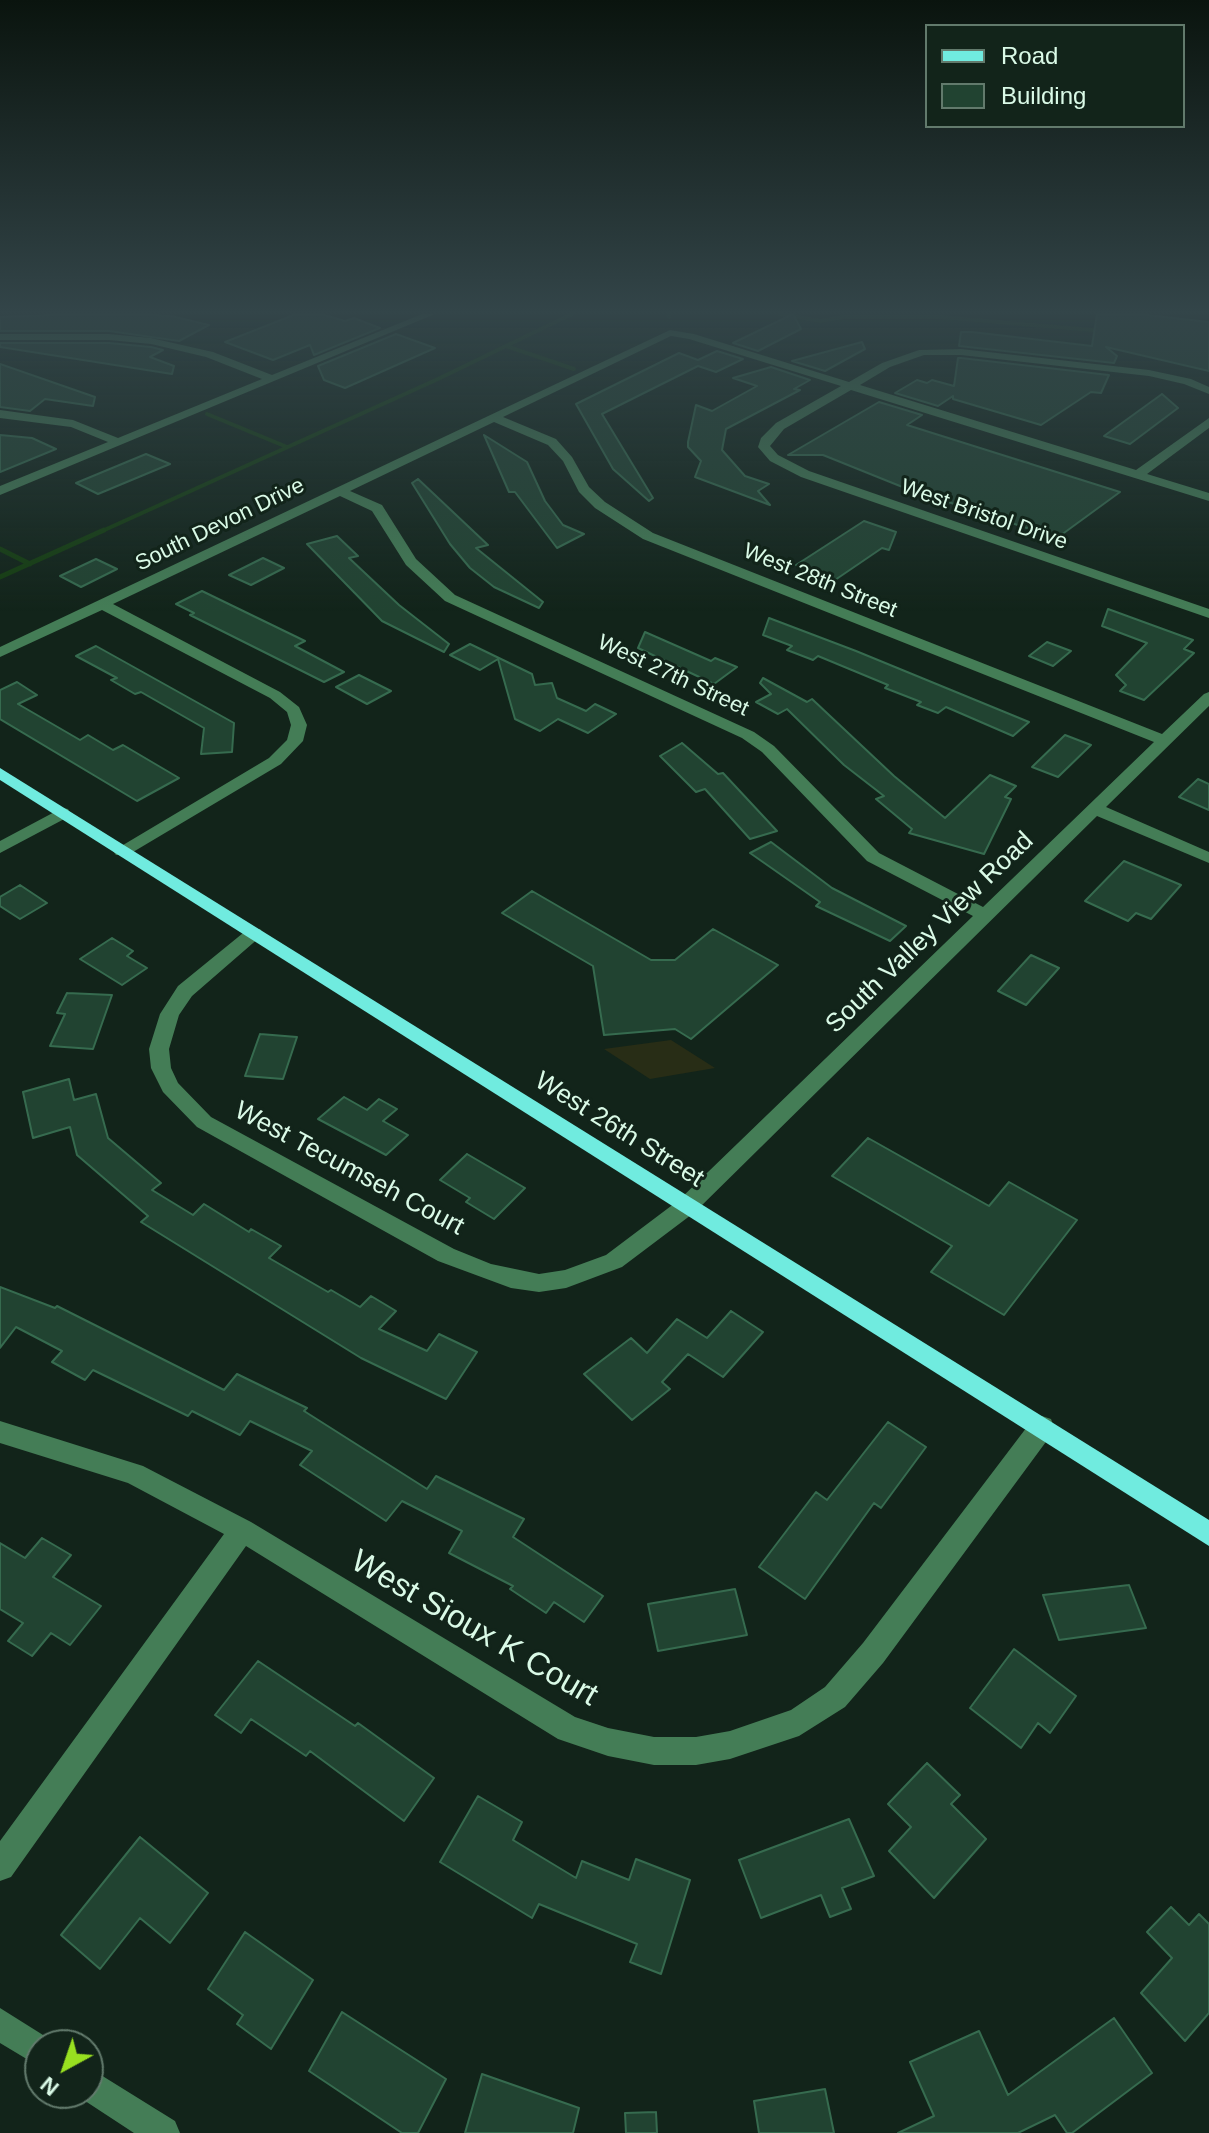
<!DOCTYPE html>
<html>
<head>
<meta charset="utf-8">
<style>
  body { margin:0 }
  #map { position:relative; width:1209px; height:2133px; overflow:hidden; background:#12241a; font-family:Arial,sans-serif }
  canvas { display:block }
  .legend { position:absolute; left:925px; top:24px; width:260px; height:104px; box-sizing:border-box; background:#12241a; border:2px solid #627a6c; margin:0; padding:10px 14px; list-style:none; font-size:24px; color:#dafae7 }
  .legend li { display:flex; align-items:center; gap:16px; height:40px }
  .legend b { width:40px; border:2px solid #627a6c }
  .north { position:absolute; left:24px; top:2029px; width:80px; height:80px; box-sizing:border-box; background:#12241a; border:2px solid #627a6c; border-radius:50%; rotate:220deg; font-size:22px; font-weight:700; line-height:32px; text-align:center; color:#dafae7 }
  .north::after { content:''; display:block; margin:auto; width:28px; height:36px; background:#98e020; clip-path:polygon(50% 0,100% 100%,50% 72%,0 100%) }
</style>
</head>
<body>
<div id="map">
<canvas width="1209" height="2133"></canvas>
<ul class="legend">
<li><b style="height:10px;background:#70ebdf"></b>Road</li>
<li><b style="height:22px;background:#214331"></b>Building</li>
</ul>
<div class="north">N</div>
</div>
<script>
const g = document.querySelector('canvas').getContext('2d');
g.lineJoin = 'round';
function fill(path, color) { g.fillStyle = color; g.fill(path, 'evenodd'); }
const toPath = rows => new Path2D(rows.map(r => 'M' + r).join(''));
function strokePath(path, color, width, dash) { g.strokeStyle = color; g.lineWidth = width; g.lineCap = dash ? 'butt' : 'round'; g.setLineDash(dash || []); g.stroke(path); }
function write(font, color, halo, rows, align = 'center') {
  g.font = font + ' Arial,sans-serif'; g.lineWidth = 6; g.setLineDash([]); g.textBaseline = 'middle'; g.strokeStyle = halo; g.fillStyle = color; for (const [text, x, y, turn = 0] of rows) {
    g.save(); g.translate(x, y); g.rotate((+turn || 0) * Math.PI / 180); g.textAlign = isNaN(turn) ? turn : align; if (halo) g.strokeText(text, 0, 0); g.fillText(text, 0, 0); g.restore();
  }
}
fill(toPath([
  [671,1040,715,1068,650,1079,604,1049]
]), '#282d16');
strokePath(toPath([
  [668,314,669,317],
  [780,314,820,321,844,317,940,317,1103,331],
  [506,346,574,369],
  [207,414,287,447],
  [100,532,438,379,572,314]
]), '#153e11', 4);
strokePath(toPath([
  [0,549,30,564],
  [0,577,104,530]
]), '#153e11', 5);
const building = toPath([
  [77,314,138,314,171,316,209,325,179,341,109,331,0,331,0,317,77,314],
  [296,314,321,314,345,321,354,318,380,328,314,355,310,345,273,360,225,342,296,314],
  [793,314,801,329,758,351,733,343,793,314],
  [1097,314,1138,314,1209,322,1209,371,1106,347,1117,356,1114,363,959,346,961,332,972,332,1092,346,1097,314],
  [396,334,435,348,345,388,324,380,318,366,396,334],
  [862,342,865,349,825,371,792,361,862,342],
  [0,343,109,343,151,347,163,350,150,357,174,366,172,374,0,347,0,343],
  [717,351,743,359,716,372,698,366,602,414,653,498,649,501,613,469,576,404,679,353,698,360,717,351],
  [958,358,961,358,1109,375,1101,393,1091,392,1041,425,953,399,953,396,938,406,895,393,917,380,927,383,932,380,954,386,958,358],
  [0,364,95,397,93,406,45,399,30,411,0,407,0,364],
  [771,367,810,380,794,389,800,390,726,429,722,450,745,476,769,484,758,491,770,505,695,477,701,461,688,447,688,442,696,405,712,411,757,386,733,378,771,367],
  [1162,394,1178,408,1130,444,1104,436,1162,394],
  [879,402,922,415,907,425,1120,492,1057,538,900,486,823,455,788,455,879,402],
  [0,435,32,438,56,449,0,472,0,435],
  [484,435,527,462,545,501,563,525,584,534,557,548,515,492,509,492,484,435],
  [146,454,170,464,98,494,76,483,146,454],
  [418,479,488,545,476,548,543,602,539,608,494,587,470,568,450,544,412,483,418,479],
  [864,521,896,532,889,550,882,548,835,580,796,565,864,521],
  [337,536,358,556,349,558,399,605,449,644,444,652,382,621,307,544,337,536],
  [263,558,284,568,251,585,229,575,263,558],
  [96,559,117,569,81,587,60,576,96,559],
  [202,591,305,641,295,646,344,672,324,682,190,615,194,613,176,604,202,591],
  [1108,609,1193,640,1184,649,1194,653,1144,700,1120,691,1126,685,1116,675,1147,643,1102,626,1108,609],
  [769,618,856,651,1029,722,1013,736,946,707,938,713,917,705,921,702,885,688,888,685,818,656,813,660,787,650,792,646,763,635,769,618],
  [645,632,711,661,715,658,737,667,714,684,638,648,645,632],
  [1047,642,1071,651,1053,666,1029,656,1047,642],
  [470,644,532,674,535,685,552,683,557,698,586,711,595,704,616,714,588,733,558,719,540,731,515,719,498,659,480,670,450,655,470,644],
  [96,646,234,723,232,752,201,754,204,728,141,692,135,694,111,680,117,678,76,656,96,646],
  [359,675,391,691,367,704,336,687,359,675],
  [763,678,807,702,812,699,894,776,945,818,990,775,1016,786,1005,797,1011,799,984,854,909,833,912,829,876,799,884,796,844,765,787,709,778,714,756,702,771,694,760,683,763,678],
  [17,682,37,695,18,704,80,740,88,735,113,750,123,745,179,778,137,801,0,719,0,690,17,682],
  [1065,735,1091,745,1058,777,1032,767,1065,735],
  [682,743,718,774,723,773,777,831,750,839,705,789,696,792,660,756,682,743],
  [1198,779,1209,784,1209,810,1179,797,1198,779],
  [771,842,832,888,906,926,890,941,816,906,820,902,750,853,771,842],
  [1124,861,1181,885,1151,919,1136,913,1128,921,1085,901,1124,861],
  [20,885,47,903,20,919,0,906,0,897,20,885],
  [532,891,651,960,675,960,713,929,778,965,691,1039,675,1029,604,1035,593,966,502,913,532,891],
  [112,938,133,951,127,956,147,968,122,985,80,959,112,938],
  [1031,955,1059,968,1026,1005,998,991,1031,955],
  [67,993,112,995,93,1049,50,1046,65,1014,57,1013,67,993],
  [260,1034,297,1037,283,1079,245,1076,260,1034],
  [69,1079,74,1100,96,1094,108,1138,161,1183,152,1190,193,1215,204,1204,249,1232,251,1229,281,1246,269,1258,328,1292,331,1290,360,1307,371,1296,396,1311,379,1329,427,1351,439,1334,477,1352,446,1399,361,1358,141,1222,148,1216,77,1155,70,1127,33,1138,23,1092,69,1079],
  [344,1097,367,1110,379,1099,397,1109,383,1121,408,1135,386,1155,318,1119,344,1097],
  [868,1138,989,1206,1009,1182,1077,1220,1004,1315,931,1272,952,1246,832,1176,868,1138],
  [467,1154,525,1188,494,1219,466,1202,470,1198,440,1180,467,1154],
  [0,1287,55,1308,57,1306,224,1390,237,1374,307,1408,304,1411,427,1489,436,1476,524,1519,513,1537,603,1596,584,1622,554,1602,546,1613,510,1589,513,1586,449,1553,462,1531,402,1501,386,1521,300,1465,312,1451,250,1421,240,1435,192,1411,188,1416,93,1370,85,1380,52,1362,62,1351,16,1327,0,1348,0,1287],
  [731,1311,763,1332,723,1377,688,1354,662,1382,670,1389,632,1420,584,1374,631,1338,647,1353,677,1319,707,1338,731,1311],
  [888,1422,926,1447,881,1508,874,1503,805,1599,759,1567,816,1492,827,1500,888,1422],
  [42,1538,71,1555,53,1577,101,1606,70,1645,51,1633,32,1656,8,1641,23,1623,0,1609,0,1543,25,1558,42,1538],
  [1129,1585,1146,1628,1059,1640,1043,1595,1129,1585],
  [735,1589,747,1635,658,1651,648,1604,735,1589],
  [1014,1649,1076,1696,1050,1733,1038,1723,1021,1748,970,1708,1014,1649],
  [258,1661,355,1726,358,1723,434,1778,404,1821,310,1751,306,1756,251,1719,241,1733,215,1715,258,1661],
  [927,1763,960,1795,951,1804,986,1839,934,1898,889,1851,911,1827,888,1804,927,1763],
  [478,1796,522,1822,513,1840,576,1878,582,1861,629,1880,636,1859,690,1880,661,1974,630,1962,637,1944,539,1904,532,1918,440,1862,478,1796],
  [849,1819,874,1876,842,1888,851,1909,830,1917,821,1895,761,1918,739,1860,849,1819],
  [140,1837,208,1893,170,1943,140,1918,100,1969,61,1935,140,1837],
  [1171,1907,1189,1925,1199,1914,1209,1924,1209,2013,1185,2041,1141,1993,1172,1958,1147,1932,1171,1907],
  [245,1932,313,1980,271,2049,237,2024,243,2015,208,1989,245,1932],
  [342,2012,446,2079,418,2133,402,2133,309,2071,342,2012],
  [1114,2018,1152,2073,1072,2133,1067,2133,1055,2115,1018,2133,898,2133,934,2116,910,2062,979,2031,1008,2095,1114,2018],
  [482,2074,579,2108,573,2133,465,2133,482,2074],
  [825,2089,834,2133,759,2133,754,2101,825,2089],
  [656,2112,657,2133,626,2133,625,2113,656,2112]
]);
fill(building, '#214331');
strokePath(building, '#366b4f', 2);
fill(toPath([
  [422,314,435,314,0,495,0,486,108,442,71,427,0,418,0,410,73,420,118,438,262,379,206,357,151,344,109,340,0,340,0,334,109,334,151,338,213,352,272,375,422,314],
  [670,330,694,334,849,382,882,363,919,350,961,349,1149,370,1191,379,1209,387,1209,394,1184,384,1149,376,961,355,924,355,890,367,860,385,1136,470,1209,418,1209,428,1147,474,1209,493,1209,501,851,390,784,429,770,446,778,455,809,471,1209,609,1209,618,801,477,770,461,758,447,761,438,776,423,841,386,689,339,671,336,503,417,556,439,572,457,589,487,605,502,653,533,1162,734,1204,694,1209,692,1209,706,1106,807,1209,852,1209,863,1097,816,695,1212,622,1267,566,1288,539,1292,511,1288,438,1261,197,1127,163,1092,151,1068,149,1049,160,1014,178,986,248,929,260,929,263,933,260,937,192,996,179,1015,169,1049,171,1068,178,1083,211,1117,454,1249,491,1264,539,1274,565,1270,606,1255,679,1200,973,916,867,861,762,752,742,738,445,601,406,565,372,511,340,496,113,604,280,692,299,707,307,725,303,741,281,764,128,855,116,855,113,851,269,758,287,740,291,725,287,712,270,698,102,610,0,657,0,647,670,330],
  [494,422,548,445,563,461,579,492,595,508,643,539,1154,742,983,907,879,853,774,746,754,732,455,595,416,559,382,505,350,491,494,422],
  [62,808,68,809,70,813,68,817,0,853,0,841,62,808],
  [1042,1416,1051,1419,1054,1427,1051,1435,883,1663,845,1707,799,1736,730,1759,696,1765,654,1765,608,1756,558,1739,246,1546,11,1877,0,1881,0,1841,224,1534,128,1483,0,1443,0,1421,143,1466,251,1522,575,1717,608,1728,654,1737,696,1737,730,1731,791,1710,825,1687,863,1643,1033,1419,1042,1416],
  [0,2008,51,2040,54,2045,40,2045,40,2067,0,2043,0,2008],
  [88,2067,175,2121,180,2133,134,2133,76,2095,88,2093,88,2067]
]), '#447d56');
fill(toPath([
  [0,768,1209,1520,1209,1546,0,780,0,768]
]), '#70ebdf');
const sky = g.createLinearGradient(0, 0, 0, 612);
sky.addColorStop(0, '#0a140e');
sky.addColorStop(0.51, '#334549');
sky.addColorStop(1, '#33454900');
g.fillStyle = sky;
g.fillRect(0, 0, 1209, 612);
write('22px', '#dafae7', '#12241a', [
  ["West Bristol Drive",984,515,19],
  ["South Devon Drive",220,525,-26],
  ["West 28th Street",820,581,22],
  ["West 27th Street",673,676,25]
]);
write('26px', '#dafae7', '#12241a', [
  ["South Valley View Road",930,933,-44],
  ["West 26th Street",619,1130,32],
  ["West Tecumseh Court",349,1169,28]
]);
write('32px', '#dafae7', '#12241a', [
  ["West Sioux K Court",474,1629,30]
]);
</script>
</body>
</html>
